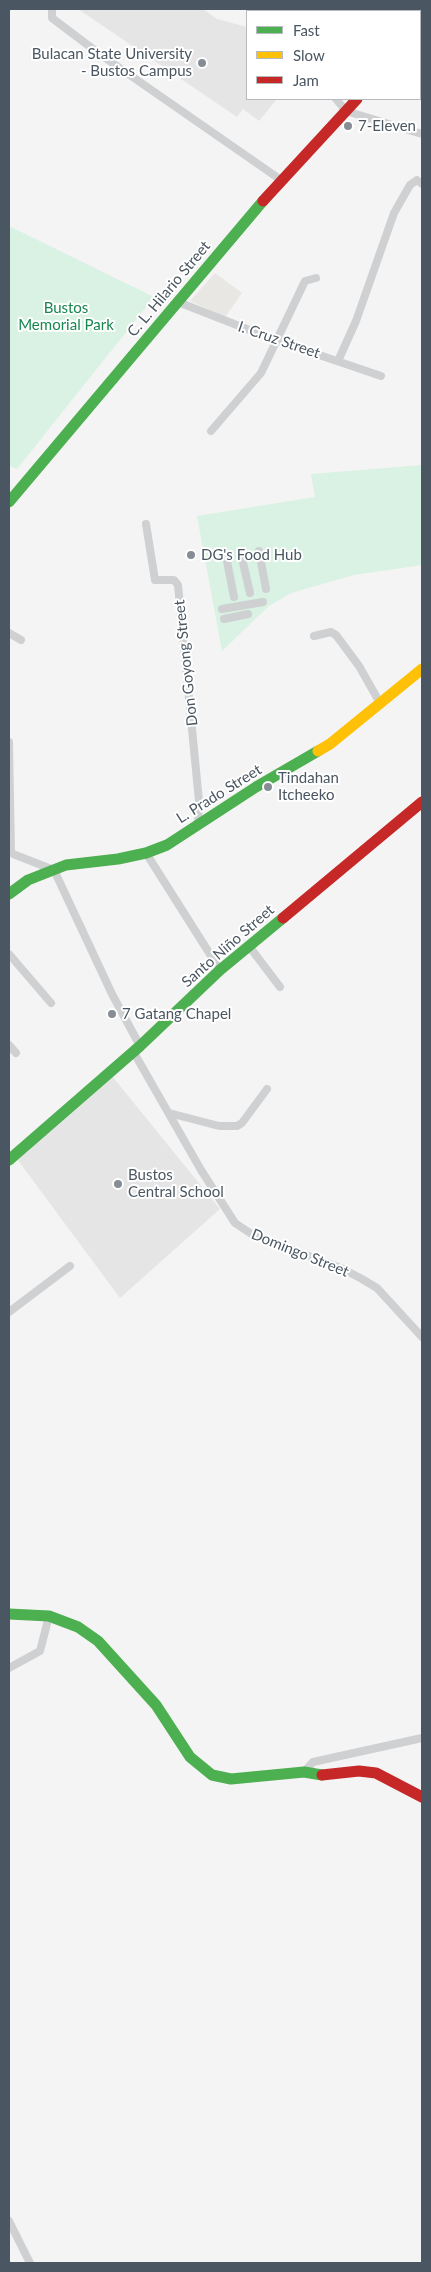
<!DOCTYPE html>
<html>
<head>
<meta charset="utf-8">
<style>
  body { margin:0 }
  #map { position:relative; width:431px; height:2272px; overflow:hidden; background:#f4f4f4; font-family:Lato,sans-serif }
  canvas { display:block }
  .frame { position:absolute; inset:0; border:10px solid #4a5661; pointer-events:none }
  .legend { position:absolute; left:246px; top:10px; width:175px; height:90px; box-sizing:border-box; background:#fff; border:1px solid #b7bbc0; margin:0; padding:6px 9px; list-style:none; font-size:15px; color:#4a5661 }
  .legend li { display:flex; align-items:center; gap:10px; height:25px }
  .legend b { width:25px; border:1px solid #b7bbc0 }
</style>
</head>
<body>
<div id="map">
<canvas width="431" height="2272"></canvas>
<div class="frame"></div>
<ul class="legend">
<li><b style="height:6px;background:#4caf50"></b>Fast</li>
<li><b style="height:6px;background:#ffc107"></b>Slow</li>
<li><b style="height:6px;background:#c62828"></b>Jam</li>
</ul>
</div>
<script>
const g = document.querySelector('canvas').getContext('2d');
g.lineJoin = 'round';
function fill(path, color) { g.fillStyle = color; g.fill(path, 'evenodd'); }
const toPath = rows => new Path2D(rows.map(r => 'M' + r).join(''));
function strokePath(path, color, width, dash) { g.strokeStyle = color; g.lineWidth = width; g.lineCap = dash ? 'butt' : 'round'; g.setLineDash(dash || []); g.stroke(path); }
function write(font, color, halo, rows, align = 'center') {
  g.font = font + ' Lato,sans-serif'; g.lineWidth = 4; g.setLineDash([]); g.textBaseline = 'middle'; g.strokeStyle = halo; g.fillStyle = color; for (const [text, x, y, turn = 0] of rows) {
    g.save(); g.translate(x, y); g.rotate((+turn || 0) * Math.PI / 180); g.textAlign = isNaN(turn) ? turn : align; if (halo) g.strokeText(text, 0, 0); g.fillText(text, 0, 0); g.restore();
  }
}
fill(toPath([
  [215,273,242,293,225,317,190,301]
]), '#e8e7e3');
fill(toPath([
  [78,9,203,9,217,19,247,27,247,99,277,99,259,121,243,109,237,117],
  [112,1076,220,1209,120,1298,17,1159]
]), '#e6e5e6');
fill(toPath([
  [9,226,154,297,17,469,9,466],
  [422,465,422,565,354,575,291,593,269,606,222,651,197,516,315,497,311,474]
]), '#d9f2e3');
strokePath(toPath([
  [52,9,52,18,101,55,281,180],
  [349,11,349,9],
  [336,99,346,111,422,134],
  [178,302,275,340,381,376],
  [338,361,356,321,394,213,410,185,417,180,422,184],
  [211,431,261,373,305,281,316,278],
  [146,524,155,580,174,580,178,585,199,801,198,824],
  [259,551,266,589],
  [241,554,250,593],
  [226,556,234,597],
  [222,609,263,602],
  [224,619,248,614],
  [9,633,21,640],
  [314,636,331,632,336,635,359,666,380,703],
  [9,742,11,852,13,854,54,870,112,994,140,1046],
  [146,853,220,970],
  [249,946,280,987],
  [9,954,51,1003],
  [9,1045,16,1053],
  [133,1051,201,1170,235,1223,253,1235,343,1269,362,1279,377,1288,422,1337],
  [169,1113,219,1126,237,1126,242,1123,267,1089],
  [9,1312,70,1266],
  [9,1668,40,1651,49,1616],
  [304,1772,313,1762,422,1738],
  [9,2221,30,2263]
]), '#ced0d2', 8);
strokePath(toPath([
  [420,30,422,27],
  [9,502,263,201],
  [9,894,28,880,66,865,118,859,146,853,167,845,256,787,318,751],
  [9,1160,140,1046,220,970,283,918],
  [9,1614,49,1616,78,1627,98,1641,156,1705,190,1757,212,1775,231,1779,304,1772,322,1775]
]), '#4caf50', 11);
strokePath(toPath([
  [318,751,330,744,422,669]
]), '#ffc107', 11);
strokePath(toPath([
  [263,201,357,99],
  [283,918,422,802],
  [322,1775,359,1771,376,1773,422,1797]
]), '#c62828', 11);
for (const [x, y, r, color] of [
  [202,63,5,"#868d94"],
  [348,126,5,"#868d94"],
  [191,555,5,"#868d94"],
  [268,787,5,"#868d94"],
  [112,1014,5,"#868d94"],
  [118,1184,5,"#868d94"]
]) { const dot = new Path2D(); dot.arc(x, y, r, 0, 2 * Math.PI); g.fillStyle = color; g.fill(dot); strokePath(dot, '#fff', 2); }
write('15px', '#4a5661', '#fff', [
  ["Bulacan State University",192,54,"right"],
  ["- Bustos Campus",192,71,"right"],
  ["7-Eleven",358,126],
  ["DG's Food Hub",201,555],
  ["Tindahan",278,778],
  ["Itcheeko",278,795],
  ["7 Gatang Chapel",122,1014],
  ["Bustos",128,1175],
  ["Central School",128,1192]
], 'left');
write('15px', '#4a5661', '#fff', [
  ["C. L. Hilario Street",169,289,-50],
  ["I. Cruz Street",279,340,19],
  ["Don Goyong Street",186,663,-96],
  ["L. Prado Street",219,794,-32],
  ["Santo Niño Street",228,946,-41],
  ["Domingo Street",300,1253,22]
]);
write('15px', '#17864f', '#fff', [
  ["Bustos",66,308],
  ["Memorial Park",66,325]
]);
</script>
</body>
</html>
